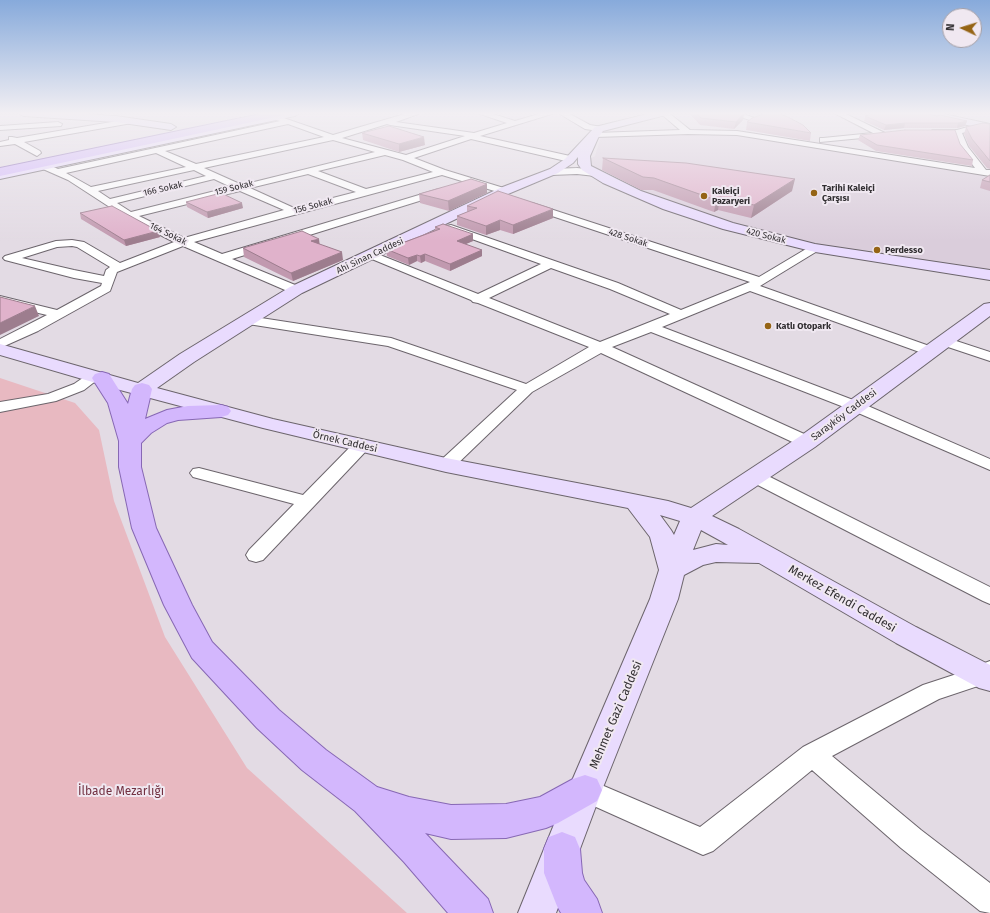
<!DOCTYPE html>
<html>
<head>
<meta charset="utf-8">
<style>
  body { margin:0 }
  #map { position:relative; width:990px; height:913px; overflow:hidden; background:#e3dbe4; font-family:"Fira Sans",sans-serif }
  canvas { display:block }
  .north { position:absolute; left:942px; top:8px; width:40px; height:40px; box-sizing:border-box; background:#f0e8f1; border:1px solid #a49ea4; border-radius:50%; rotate:274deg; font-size:11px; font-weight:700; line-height:16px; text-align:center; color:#312e31 }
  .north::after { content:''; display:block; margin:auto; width:14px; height:18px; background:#956415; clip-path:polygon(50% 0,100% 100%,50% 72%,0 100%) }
</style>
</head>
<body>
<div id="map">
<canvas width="990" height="913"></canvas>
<div class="north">N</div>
</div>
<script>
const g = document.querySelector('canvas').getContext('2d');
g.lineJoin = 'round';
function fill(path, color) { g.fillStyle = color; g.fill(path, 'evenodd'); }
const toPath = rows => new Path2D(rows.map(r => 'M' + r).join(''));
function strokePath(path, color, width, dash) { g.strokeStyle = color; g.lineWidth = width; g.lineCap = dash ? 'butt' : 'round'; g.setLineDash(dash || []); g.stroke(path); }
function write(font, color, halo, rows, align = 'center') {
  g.font = font + ' "Fira Sans",sans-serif'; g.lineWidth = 4; g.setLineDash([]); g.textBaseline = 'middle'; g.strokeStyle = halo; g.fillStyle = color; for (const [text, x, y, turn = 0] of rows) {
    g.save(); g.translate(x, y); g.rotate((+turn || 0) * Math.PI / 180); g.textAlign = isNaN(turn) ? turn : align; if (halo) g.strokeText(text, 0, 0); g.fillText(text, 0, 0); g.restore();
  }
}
fill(toPath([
  [737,133,990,173,990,275,815,248,668,206,586,168,587,160,595,156,601,136]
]), '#dacddb');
fill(toPath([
  [0,378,75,403,99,430,114,501,165,637,247,768,407,913,0,913]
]), '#e8b9c1');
const street = toPath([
  [408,113,421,113,396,122,474,133,507,123,477,113,490,113,515,121,542,113,555,113,480,136,570,156,574,159,570,162,471,139,414,158,445,170,507,189,509,191,507,193,501,193,442,175,194,242,222,254,439,189,445,189,447,191,445,193,232,259,300,287,302,290,300,293,292,293,183,246,117,272,110,291,38,331,0,348,0,339,47,315,0,304,0,296,57,310,101,286,102,283,74,278,5,260,3,258,5,256,56,241,72,240,84,242,120,263,174,242,125,217,68,180,43,169,42,167,43,165,49,165,58,169,280,121,272,119,271,117,275,115,333,135,408,113],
  [288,124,324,137,196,164,165,151,288,124],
  [387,124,390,125,465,136,406,155,342,138,387,124],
  [333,140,375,152,242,185,204,168,333,140],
  [156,153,186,167,91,187,66,173,156,153],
  [385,155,403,160,433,172,366,189,318,171,385,155],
  [194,170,206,176,110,199,98,191,194,170],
  [308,174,356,192,294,208,250,188,308,174],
  [214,179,231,187,131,212,117,203,214,179],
  [240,191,284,210,184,238,139,216,240,191],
  [72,246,77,247,110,267,106,270,104,276,74,270,22,258,57,247,72,246],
  [558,113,568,113,590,125,602,127,603,129,599,131,585,129,558,113],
  [660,113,669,113,690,130,737,131,975,168,960,148,954,134,933,134,929,132,933,130,957,130,982,123,986,125,985,127,962,133,968,147,986,170,990,170,990,176,737,135,688,134,595,137,591,135,595,133,680,130,660,113],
  [728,113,741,113,757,119,753,121,728,113],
  [834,113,844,113,887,134,883,136,820,142,820,138,823,138,873,133,834,113],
  [129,119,132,119,132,123,24,142,40,151,41,153,37,156,15,144,0,146,0,142,9,140,9,137,12,137,17,138,129,119],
  [58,122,62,124,61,126,0,130,0,126,58,122],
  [577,168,595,170,600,173,595,176,577,174,551,175,546,172,551,169,577,168],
  [532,203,759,277,811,246,819,246,821,248,819,250,760,286,935,348,937,351,935,354,930,355,925,354,750,291,662,327,861,403,990,459,990,470,849,409,651,332,612,347,813,438,815,442,813,446,807,447,801,446,601,353,532,392,452,469,446,470,440,469,437,465,440,461,517,390,388,346,248,324,243,323,241,320,243,317,248,316,391,338,526,384,589,347,478,303,473,302,471,300,367,257,365,255,367,253,375,253,478,294,541,264,447,230,446,228,447,226,451,225,618,283,681,310,750,282,528,208,527,206,528,204,532,203],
  [551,268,610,289,670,314,600,342,489,298,551,268],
  [944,337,990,352,990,361,939,344,937,341,939,338,944,337],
  [95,372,100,373,102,376,84,390,56,401,0,412,0,402,48,394,74,384,90,373,95,372],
  [361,441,367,442,369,446,367,450,263,560,256,562,249,560,246,555,249,550,294,504,193,477,190,473,193,469,199,468,303,495,355,442,361,441],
  [756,472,762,473,990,587,990,604,983,601,750,481,747,477,750,473,756,472],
  [990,661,990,682,939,699,832,756,921,830,990,883,990,913,980,911,901,848,812,770,713,851,703,855,576,798,572,790,576,782,585,778,700,827,803,747,923,685,975,668,982,664,990,661]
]);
const secondary = toPath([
  [18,113,71,113,116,116,171,124,176,127,171,130,116,122,23,116,18,113],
  [278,113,300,113,295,116,0,179,0,171,278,113],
  [651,113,668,113,666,115,603,131,598,138,590,156,591,166,641,191,733,223,815,244,990,270,990,280,815,252,723,229,663,209,603,183,582,170,578,164,578,157,573,163,558,173,508,194,302,293,194,362,157,388,273,419,446,458,603,488,668,501,691,508,799,437,984,304,990,303,990,316,815,447,712,516,739,529,916,627,990,665,990,691,979,688,896,643,759,563,716,562,703,565,684,575,678,599,602,790,556,913,518,913,568,790,650,599,659,570,650,537,628,508,446,472,263,428,120,390,0,355,0,344,138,383,180,354,290,287,500,188,550,169,565,159,595,127,651,113],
  [660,515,680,521,674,535,671,530,660,515],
  [701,530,721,541,728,545,716,544,693,550,701,530],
  [920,113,939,113,990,124,990,130,925,116,920,113]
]);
const primary = toPath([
  [265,113,285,113,280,116,0,176,0,168,265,113],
  [102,372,109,374,128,404,132,389,135,385,142,383,149,385,152,389,145,419,167,410,188,406,221,405,228,407,231,411,228,415,221,417,178,420,167,423,151,433,141,443,141,467,156,528,192,605,212,642,279,710,326,750,377,787,409,797,451,805,506,804,540,797,573,779,585,775,597,779,602,790,597,801,558,823,546,828,506,838,451,839,425,833,488,899,493,913,448,913,404,862,355,811,302,770,257,728,192,658,164,605,132,528,119,467,119,441,108,403,92,378,95,374,102,372],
  [562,832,575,837,580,849,582,873,584,880,597,899,602,913,561,913,557,906,544,873,544,849,549,837,562,832]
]);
strokePath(street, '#6c656c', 2);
strokePath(secondary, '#6c656c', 2);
strokePath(primary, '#8768b4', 2);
fill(street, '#fff');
fill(secondary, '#e9dbfe');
fill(primary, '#d3b7fd');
fill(toPath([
  [689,113,744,113,743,120,734,129,700,125],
  [865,116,937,116,967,121,965,126,957,128,904,128,884,130,864,121],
  [747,122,811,133,810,141,746,130],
  [990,124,990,169,987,168,969,146,964,134,966,127],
  [362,133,425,145,399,152,363,140],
  [860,135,960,144,973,160,972,166,876,151,858,140],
  [603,158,792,191,751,218,718,210,714,212,653,190,641,190,602,170],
  [990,175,990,191,980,188,982,180],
  [487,184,487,193,449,211,420,203,419,194],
  [186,202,243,208,208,218,187,207],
  [467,206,553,218,513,234,500,230,486,235,457,225,457,216,467,212],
  [80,213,158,231,160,237,126,246,81,219],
  [435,227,473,234,473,241,465,244,482,250,482,256,450,271,425,261,421,263,417,261,409,265,387,256,386,249,435,230],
  [319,239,319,244,343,260,293,281,244,257,243,248]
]), '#c199af');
fill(toPath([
  [744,113,743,120,734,129,736,122],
  [967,121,965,126,957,128,958,123],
  [905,123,904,128,884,130,886,125],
  [424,137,425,145,399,152,399,144],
  [795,179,792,191,751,218,754,205],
  [487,184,487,193,449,211,448,201],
  [720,197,718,210,714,212,716,200],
  [242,203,243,208,208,218,207,212],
  [553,209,553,218,513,234,513,225],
  [500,220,500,230,486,235,486,226],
  [158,231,160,237,126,246,124,240],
  [473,234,473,241,457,248,457,241],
  [319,239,320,247,311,241],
  [482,250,482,256,450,271,450,264],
  [342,252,343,260,293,281,291,273],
  [425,254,425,261,421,263,420,256],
  [417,255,417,261,409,265,408,258],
  [35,306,39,316,0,335,0,323]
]), '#9d7d8e');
const building = toPath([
  [696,113,744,113,736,122,701,118,696,113],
  [766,113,778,113,788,117,803,125,811,133,747,122,752,118,766,113],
  [876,113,924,113,937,116,940,115,967,121,958,123,905,123,886,125,865,116,876,113],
  [983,123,990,124,990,161,972,139,966,127,983,123],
  [389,126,424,137,399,144,362,133,389,126],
  [905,130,955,130,960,144,973,160,877,145,860,135,905,130],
  [603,158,686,163,795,179,754,205,720,197,716,200,654,178,643,177,603,158],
  [990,175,990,182,982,180,990,175],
  [471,179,487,184,448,201,419,194,471,179],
  [498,191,553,209,513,225,500,220,486,226,457,216,477,208,467,206,498,191],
  [221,193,242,203,207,212,186,202,221,193],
  [112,206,158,231,124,240,80,213,112,206],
  [443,224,473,234,457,241,482,250,450,264,425,254,420,256,417,255,408,258,386,249,440,229,435,227,443,224],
  [302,231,319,239,311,241,342,252,291,273,243,248,302,231],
  [0,297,35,306,0,323,0,297]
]);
fill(building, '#e0b2cb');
strokePath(building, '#9d7d8e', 1);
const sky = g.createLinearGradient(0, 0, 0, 241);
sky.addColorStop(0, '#87aadb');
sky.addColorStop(0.47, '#f2eff3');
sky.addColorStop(1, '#f2eff300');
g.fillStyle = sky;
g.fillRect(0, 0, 990, 241);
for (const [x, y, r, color] of [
  [814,193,4,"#956415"],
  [704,196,4,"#956415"],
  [877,250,4,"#956415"],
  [768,326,4,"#956415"]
]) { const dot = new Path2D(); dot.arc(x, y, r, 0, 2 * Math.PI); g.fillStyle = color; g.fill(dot); strokePath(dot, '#f0e8f1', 1.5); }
write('9px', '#312e31', '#f0e8f1', [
  ["159 Sokak",234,188,-14],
  ["166 Sokak",163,189,-13],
  ["156 Sokak",313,206,-15],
  ["164 Sokak",168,234,26],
  ["420 Sokak",766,236,14],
  ["428 Sokak",628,238,18],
  ["Ahi Sinan Caddesi",370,256,-25]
]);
write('bold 9px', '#312e31', '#f0e8f1', [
  ["Tarihi Kaleiçi",822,188],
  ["Çarşısı",822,198],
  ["Kaleiçi",712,191],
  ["Pazaryeri",712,201],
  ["Perdesso",885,250],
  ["Katlı Otopark",776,326]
], 'left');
write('10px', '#312e31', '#f0e8f1', [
  ["Sarayköy Caddesi",844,415,-37],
  ["Örnek Caddesi",345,442,13]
]);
write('12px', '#312e31', '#f0e8f1', [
  ["Merkez Efendi Caddesi",842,599,30],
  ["Mehmet Gazi Caddesi",616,715,-67]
]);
write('12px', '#723141', '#f0e8f1', [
  ["İlbade Mezarlığı",121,792]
]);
</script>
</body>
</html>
